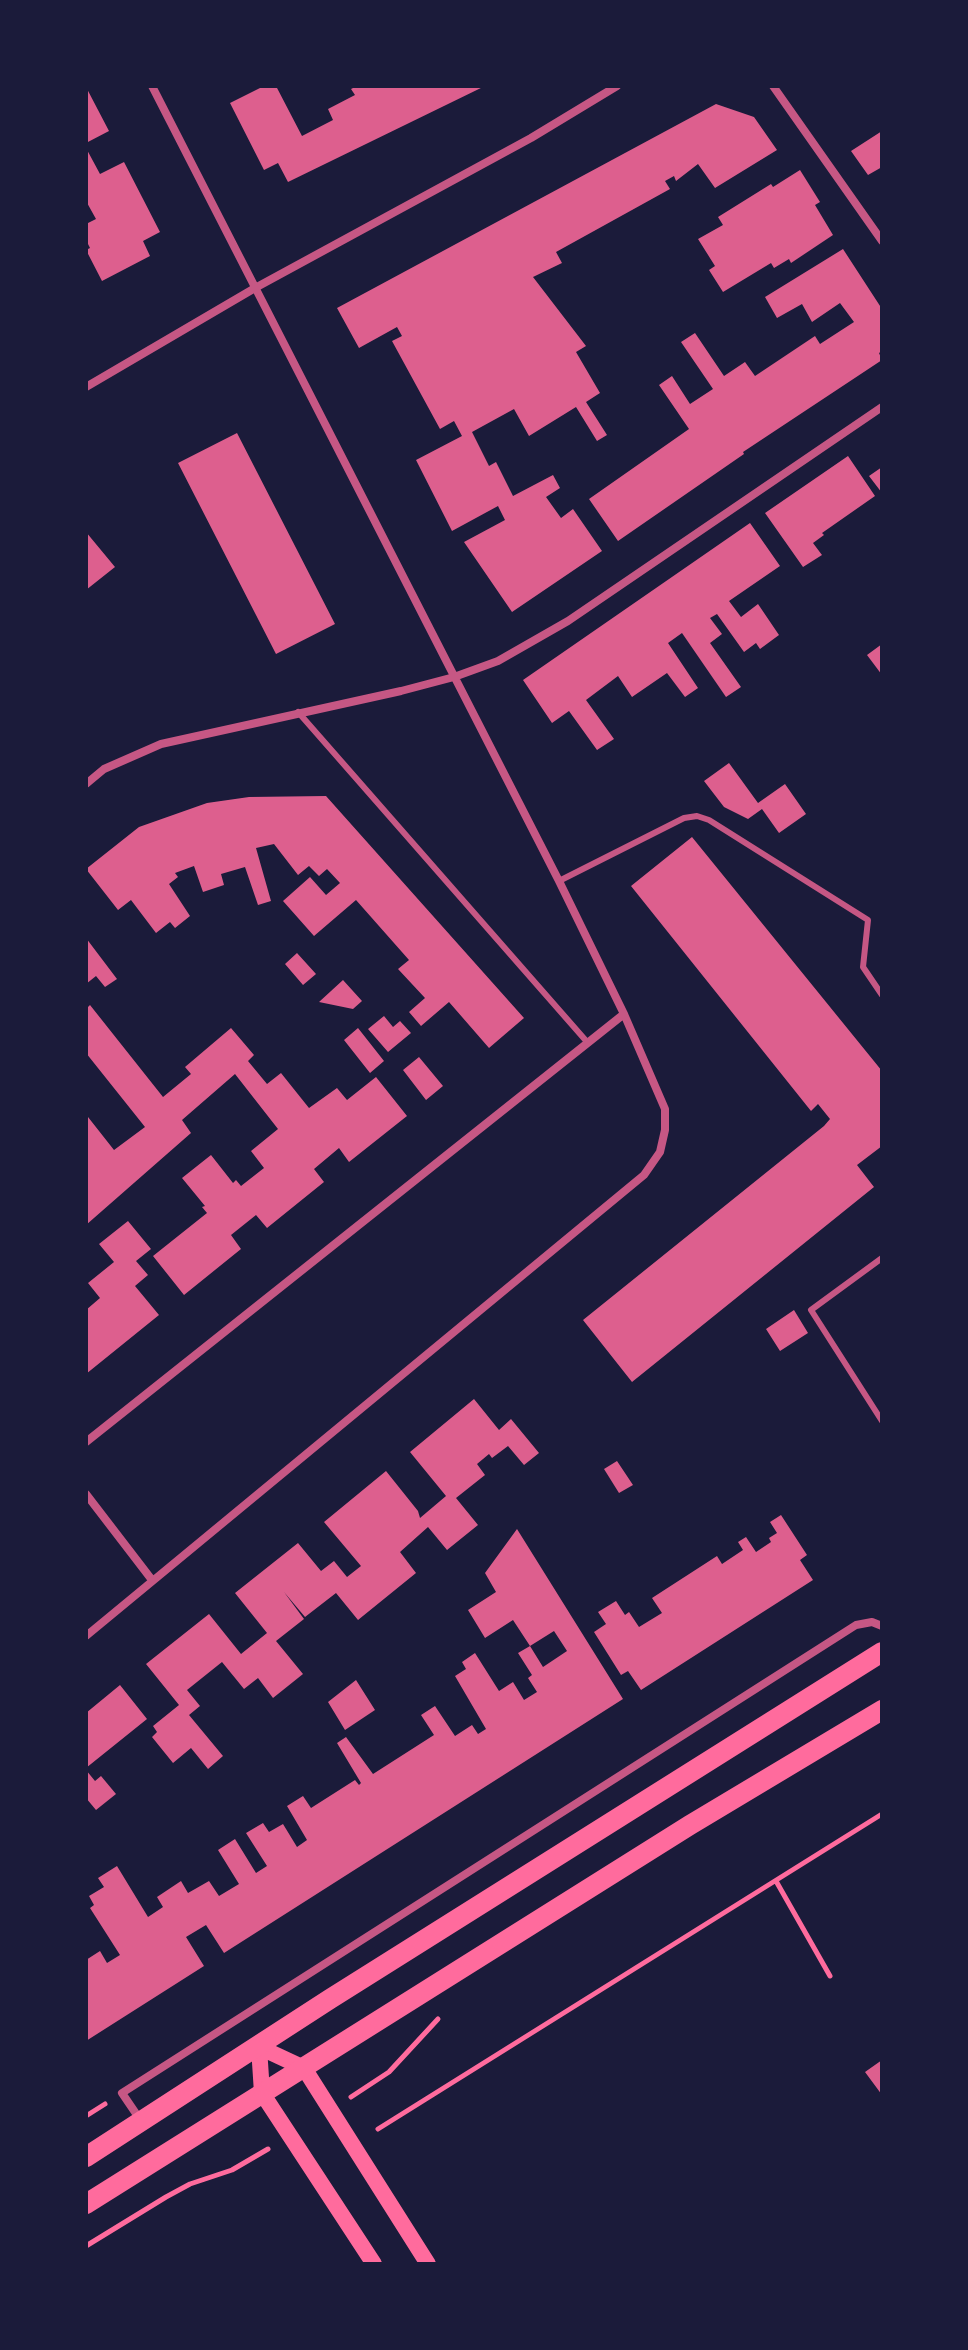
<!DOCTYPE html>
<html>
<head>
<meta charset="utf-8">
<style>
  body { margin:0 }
  #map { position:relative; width:968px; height:2350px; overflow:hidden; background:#1b1b3a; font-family:Helvetica,sans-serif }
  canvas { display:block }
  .frame { position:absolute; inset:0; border:88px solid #1b1b3a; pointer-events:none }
</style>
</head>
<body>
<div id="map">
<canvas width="968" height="2350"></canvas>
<div class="frame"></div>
</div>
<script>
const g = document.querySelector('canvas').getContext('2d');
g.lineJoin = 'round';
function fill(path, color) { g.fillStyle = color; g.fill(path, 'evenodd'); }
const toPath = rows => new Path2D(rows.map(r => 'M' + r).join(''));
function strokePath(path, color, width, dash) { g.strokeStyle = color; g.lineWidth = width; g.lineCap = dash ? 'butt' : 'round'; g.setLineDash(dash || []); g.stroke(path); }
fill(toPath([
  [264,86,276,86,302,136,333,120,328,109,355,95,351,89,357,86,485,86,288,182,278,163,264,170,230,103],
  [86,87,109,131,86,143],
  [716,104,754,117,777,150,715,188,698,164,676,181,674,176,665,181,670,189,556,252,562,263,533,277,586,346,576,352,600,393,586,402,607,435,597,441,576,407,529,436,514,409,472,432,489,466,496,462,513,496,553,475,560,488,546,497,561,518,573,509,602,551,512,612,464,542,505,520,498,506,452,531,416,460,462,436,454,421,440,429,392,341,402,336,397,327,359,348,337,308],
  [882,131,882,167,868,175,851,151],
  [86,148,100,174,124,162,160,232,143,241,150,256,102,281,86,250,90,248,86,240,86,224,96,219,86,201],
  [800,170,820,202,815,205,833,235,791,263,789,259,774,268,771,263,723,292,709,270,715,266,698,239,723,225,718,217,771,184,773,187],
  [843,249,882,309,882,351,879,353,882,360,743,452,744,454,618,541,589,499,689,429,659,385,672,376,690,404,713,389,681,342,695,333,724,376,745,362,755,376,815,336,820,344,854,322,840,303,812,322,802,304,777,318,765,297],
  [237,433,335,624,276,654,178,463],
  [848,456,875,496,822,533,824,535,813,543,822,555,803,567,765,513],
  [882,467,882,493,869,476],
  [750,523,780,566,729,601,741,617,758,604,779,635,760,649,756,643,744,652,717,614,710,618,722,634,710,643,741,687,726,697,682,633,668,643,698,688,685,697,667,673,632,697,618,676,586,700,614,739,597,750,569,711,552,723,523,680],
  [86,532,115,567,86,590],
  [882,644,882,675,867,655],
  [729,763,758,803,785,784,806,814,779,833,762,809,748,819,724,807,704,781],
  [326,796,524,1018,489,1048,449,1002,421,1026,409,1012,425,998,398,969,409,960,356,900,314,936,283,901,310,877,326,895,340,883,327,869,319,876,309,866,298,875,274,844,256,848,271,901,258,905,245,867,221,874,224,885,203,892,194,866,175,873,178,877,169,884,190,916,175,928,170,922,156,933,131,900,118,910,86,869,139,827,207,803,249,797],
  [692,837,882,1071,882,1146,857,1165,874,1187,632,1382,583,1320,824,1126,830,1119,818,1104,811,1111,631,886],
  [86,938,117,979,105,987,96,976,86,984],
  [297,953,316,974,303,985,285,964],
  [343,980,362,1001,353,1009,319,1002],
  [90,1005,163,1097,191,1074,185,1067,231,1028,254,1055,248,1061,267,1084,281,1073,309,1108,337,1088,347,1100,376,1077,407,1116,349,1162,339,1148,314,1169,324,1182,267,1228,256,1215,231,1235,241,1249,184,1295,153,1256,207,1213,202,1207,205,1206,182,1178,211,1155,233,1183,236,1180,241,1186,264,1168,251,1151,278,1129,235,1074,182,1120,191,1133,86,1225,86,1119,88,1117,114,1150,145,1127,86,1053,86,1009],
  [384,1016,393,1027,400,1021,411,1033,388,1052,368,1029],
  [358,1028,384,1061,370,1073,344,1040],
  [419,1057,443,1086,426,1100,403,1070],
  [128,1221,151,1249,136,1261,148,1275,135,1286,159,1315,86,1374,86,1310,100,1298,88,1283,114,1262,99,1244],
  [794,1310,808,1333,780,1351,766,1329],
  [474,1399,499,1430,511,1419,539,1453,524,1465,508,1446,492,1458,489,1454,477,1464,485,1475,456,1498,478,1525,447,1550,428,1527,400,1552,416,1573,358,1620,336,1593,305,1617,284,1592,304,1619,276,1641,303,1674,273,1698,258,1678,244,1689,222,1662,187,1690,200,1706,189,1715,223,1756,208,1769,191,1748,173,1763,152,1737,157,1732,153,1726,179,1705,146,1664,209,1614,241,1654,267,1633,235,1593,298,1543,321,1571,334,1561,347,1577,361,1566,324,1522,386,1471,418,1511,420,1518,446,1496,410,1452],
  [617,1461,633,1485,619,1493,604,1469],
  [781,1515,807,1555,800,1560,813,1580,641,1690,628,1671,621,1675,594,1632,606,1624,598,1612,616,1601,625,1615,629,1612,639,1627,662,1613,652,1598,717,1556,722,1564,743,1550,738,1542,746,1537,756,1552,771,1542,769,1538,777,1533,770,1522],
  [517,1529,623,1699,224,1953,206,1925,186,1937,204,1966,86,2041,86,1960,100,1951,107,1963,120,1955,90,1908,94,1905,89,1896,104,1887,98,1878,117,1866,148,1917,163,1907,157,1897,181,1881,188,1893,209,1881,219,1896,239,1884,218,1850,235,1839,256,1873,267,1866,246,1833,263,1823,269,1832,283,1824,297,1847,307,1840,287,1806,303,1796,311,1808,355,1780,359,1785,361,1783,337,1743,346,1737,373,1774,434,1735,421,1715,435,1706,455,1736,472,1725,478,1734,486,1729,455,1676,466,1669,462,1662,475,1653,499,1691,513,1682,524,1700,537,1692,528,1678,532,1675,518,1653,530,1646,513,1620,485,1638,468,1610,496,1592,485,1573],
  [554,1631,567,1651,543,1667,530,1646],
  [356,1680,375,1710,345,1730,328,1702],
  [120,1685,147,1719,86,1768,86,1713],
  [86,1770,95,1781,101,1776,116,1794,96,1810,86,1798],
  [882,2060,882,2095,865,2072]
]), '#dd5f8e');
strokePath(toPath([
  [776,1881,830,1976],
  [351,2097,389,2072,438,2019],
  [86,2116,105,2104],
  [378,2129,882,1814],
  [86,2246,166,2197,190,2184,232,2170,268,2149]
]), '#ff6b9d', 5);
strokePath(toPath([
  [298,712,588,1043],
  [559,881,684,818,697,816,709,820,868,920,863,967,882,995],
  [882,1258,811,1310,882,1421]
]), '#c65784', 6);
strokePath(toPath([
  [773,86,882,241],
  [86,387,255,288,531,138,617,86],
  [86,784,104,769,161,744,401,691,454,677,498,661,568,621,882,407],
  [86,1442,624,1014],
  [86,1494,152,1580],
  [86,1636,644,1175,660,1152,665,1130,665,1109,624,1014,559,881,152,86],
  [141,2121,122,2093,856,1625,872,1622,882,1626]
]), '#c65784', 8);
strokePath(toPath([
  [374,2264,262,2093,259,2047,304,2068,428,2264]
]), '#ff6b9d', 16);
strokePath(toPath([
  [86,2157,330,1999,882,1652],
  [86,2204,690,1825,882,1710]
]), '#ff6b9d', 20);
</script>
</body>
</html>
